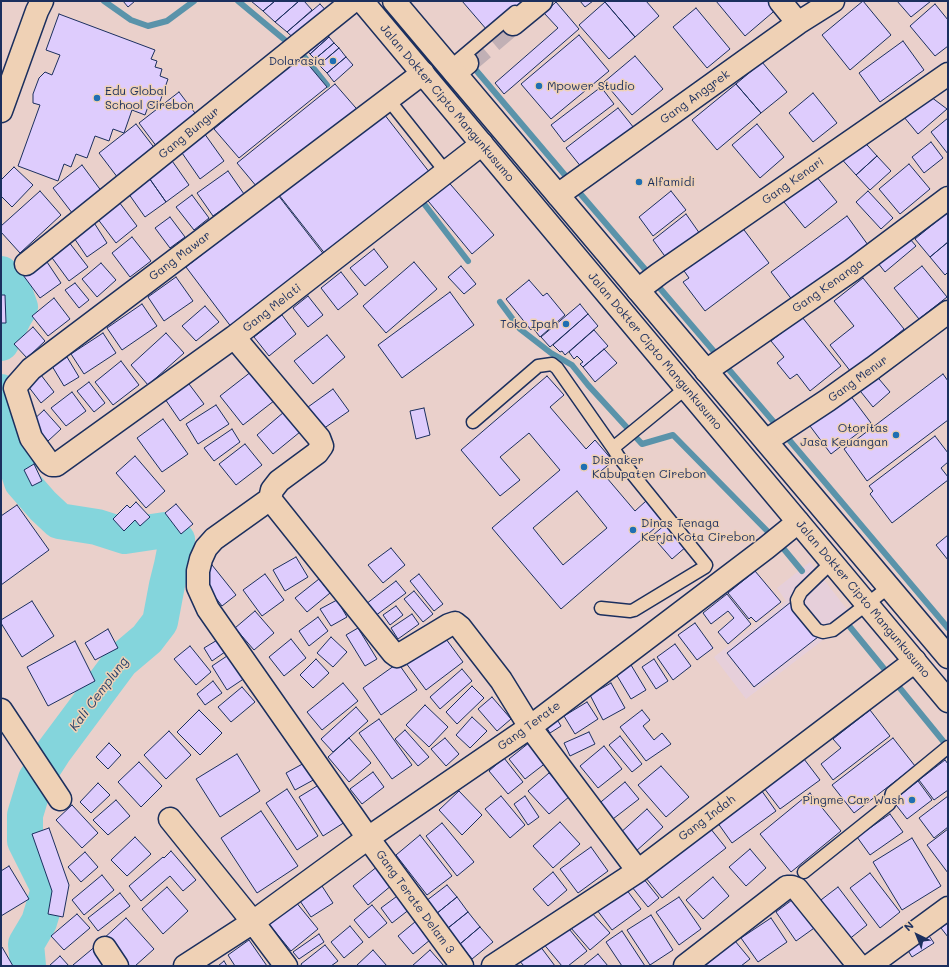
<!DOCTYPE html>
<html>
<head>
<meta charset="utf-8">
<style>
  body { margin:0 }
  #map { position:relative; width:949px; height:967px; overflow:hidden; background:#ead0cb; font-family:Mali,sans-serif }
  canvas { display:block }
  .frame { position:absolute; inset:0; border:2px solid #1b2f5e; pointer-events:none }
  .north { position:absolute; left:897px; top:915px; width:40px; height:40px; -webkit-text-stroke:3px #efd1b5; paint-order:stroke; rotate:317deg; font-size:11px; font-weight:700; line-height:16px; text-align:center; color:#1b2f5e }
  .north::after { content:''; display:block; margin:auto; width:14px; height:18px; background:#1b2f5e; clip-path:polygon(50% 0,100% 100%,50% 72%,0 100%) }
</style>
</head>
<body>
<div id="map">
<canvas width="949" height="967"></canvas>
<div class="frame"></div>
<div class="north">N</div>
</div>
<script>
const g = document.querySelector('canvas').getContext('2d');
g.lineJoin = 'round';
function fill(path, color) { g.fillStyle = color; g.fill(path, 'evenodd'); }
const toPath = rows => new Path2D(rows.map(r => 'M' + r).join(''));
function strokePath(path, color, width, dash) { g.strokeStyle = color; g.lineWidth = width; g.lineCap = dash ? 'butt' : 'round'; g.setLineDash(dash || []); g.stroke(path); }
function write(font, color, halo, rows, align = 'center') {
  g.font = font + ' Mali,sans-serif'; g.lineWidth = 3; g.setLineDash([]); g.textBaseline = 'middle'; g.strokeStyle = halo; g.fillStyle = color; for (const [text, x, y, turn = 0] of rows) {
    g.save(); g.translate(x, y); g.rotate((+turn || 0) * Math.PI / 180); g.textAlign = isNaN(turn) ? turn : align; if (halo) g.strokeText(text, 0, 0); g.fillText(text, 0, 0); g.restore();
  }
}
fill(toPath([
  [810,562,853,617,746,699,714,657,786,601,777,588]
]), '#e6cfda');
strokePath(toPath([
  [104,1,131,20,148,26,167,21,194,1],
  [238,1,286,41],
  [303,55,327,85],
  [475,69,570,181],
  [578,191,650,275],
  [425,205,468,261],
  [658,286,717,355],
  [500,302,520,329,551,353,572,365,588,385,642,444,673,435,778,542,802,571],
  [725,365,778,427],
  [785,435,948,628],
  [850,627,948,747]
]), '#5a93aa', 6);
strokePath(toPath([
  [1,274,15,293,20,307,14,317,1,343],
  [1,392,3,405,13,454,22,482,43,506,59,521,97,527,125,536,165,530,177,540,172,565,167,585,160,622,147,639,121,661,54,751,36,779,25,815,25,841,49,889,39,922,26,944,28,966]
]), '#84d5dc', 36);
const building = toPath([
  [123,1,135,1,128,7,123,1],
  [251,1,275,1,263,11,251,1],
  [275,1,299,1,275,22,263,11,275,1],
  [299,1,304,1,312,10,287,32,275,22,299,1],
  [462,1,522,1,506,16,487,30,462,1],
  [580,1,593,1,585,7,580,1],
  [607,1,646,1,659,16,635,37,605,2,607,1],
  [716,1,773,1,779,7,745,36,716,1],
  [863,1,891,35,850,70,822,35,863,1],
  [897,1,931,1,911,17,897,1],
  [556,2,579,29,504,94,495,83,558,28,544,13,556,2],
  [605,2,635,37,609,59,579,25,605,2],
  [320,4,330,15,298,42,287,32,320,4],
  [935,4,948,20,948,46,935,56,910,26,935,4],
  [696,8,730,49,707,68,673,27,696,8],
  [59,14,155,50,151,59,157,61,155,67,162,69,160,76,168,79,158,107,149,104,145,115,132,110,124,133,113,129,109,141,95,136,87,158,76,154,71,167,64,164,58,181,18,166,40,105,33,103,33,94,39,78,45,72,52,75,60,55,46,50,59,14],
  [324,32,329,37,310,54,305,48,324,32],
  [579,35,609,71,551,119,521,84,579,35],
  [329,37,334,43,315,59,310,54,329,37],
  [903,41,924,70,880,102,859,73,903,41],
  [334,43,339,48,319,65,315,59,334,43],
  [339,48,346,57,327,73,319,65,339,48],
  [301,56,327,87,239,158,214,129,301,56],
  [635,56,663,89,632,115,604,82,635,56],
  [346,57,353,65,334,82,327,73,346,57],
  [762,62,787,92,761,113,736,84,762,62],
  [335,84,362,115,262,193,237,163,335,84],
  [736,84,761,113,717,150,692,120,736,84],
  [601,87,614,104,564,142,551,125,601,87],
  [179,92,201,121,160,151,139,123,179,92],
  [813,93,837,123,813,142,789,113,813,93],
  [927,94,947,109,918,134,899,111,927,94],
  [618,108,634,128,582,168,566,148,618,108],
  [384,114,430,173,326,255,279,195,384,114],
  [948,118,948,154,931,132,948,118],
  [136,124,156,150,118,178,99,153,136,124],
  [757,124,784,157,760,178,732,145,757,124],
  [204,133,224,161,200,179,180,150,204,133],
  [859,136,877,156,856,175,838,155,859,136],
  [931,142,943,158,924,173,912,157,931,142],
  [877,156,891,171,870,190,856,175,877,156],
  [170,158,189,185,166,202,147,175,170,158],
  [909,164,930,189,900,214,879,189,909,164],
  [82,165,105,196,76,218,53,188,82,165],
  [14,167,33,185,12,207,1,196,1,180,14,167],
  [228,171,244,194,213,216,197,193,228,171],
  [812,171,837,202,805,228,780,197,812,171],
  [147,175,166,202,145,217,126,190,147,175],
  [445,178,494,235,472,254,424,196,445,178],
  [40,191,61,215,20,253,1,232,1,226,40,191],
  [671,191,686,210,653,236,639,217,671,191],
  [868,191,893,218,881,229,856,202,868,191],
  [192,195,209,218,194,230,176,207,192,195],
  [278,195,325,256,232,328,186,267,278,195],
  [119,202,137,226,116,243,97,218,119,202],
  [948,212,948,242,930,257,915,239,948,212],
  [686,214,700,234,667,259,653,240,686,214],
  [847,216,868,245,793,301,771,272,847,216],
  [170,217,185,237,170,248,155,228,170,217],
  [91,218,107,243,87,257,70,232,91,218],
  [738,222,769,263,705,311,683,282,689,278,680,265,738,222],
  [904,232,916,246,885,272,874,258,904,232],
  [65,237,88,267,69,281,47,251,65,237],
  [132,237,151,261,130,277,112,253,132,237],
  [948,242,948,272,945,275,930,257,948,242],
  [374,249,388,267,365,286,350,268,374,249],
  [45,259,61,283,40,298,23,275,45,259],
  [414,262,437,289,386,333,363,306,414,262],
  [101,263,116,280,97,297,82,279,101,263],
  [461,266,476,284,464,294,448,277,461,266],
  [922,266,947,297,919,319,894,288,922,266],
  [341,272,358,294,338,310,321,288,341,272],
  [176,277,193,301,164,321,148,297,176,277],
  [863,278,904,329,851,372,830,345,854,326,834,301,863,278],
  [529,280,543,296,547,293,565,315,540,337,533,328,531,330,506,299,529,280],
  [75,283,89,300,79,308,65,290,75,283],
  [450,292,474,325,402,378,378,345,450,292],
  [1,295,5,295,6,323,1,323,1,295],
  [308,296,323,315,308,327,293,308,308,296],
  [54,298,70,319,48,336,32,316,54,298],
  [142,304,157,326,122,350,107,328,142,304],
  [580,304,588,314,550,347,541,337,580,304],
  [205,306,219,322,196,341,182,326,205,306],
  [588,314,598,326,565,355,562,351,560,352,553,345,588,314],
  [282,315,296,334,269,356,254,337,282,315],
  [802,317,841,366,810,391,797,374,790,379,777,363,784,357,771,341,802,317],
  [33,327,45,341,27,358,14,344,33,327],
  [594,330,608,346,583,367,580,364,583,362,577,356,574,359,569,352,594,330],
  [103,333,116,353,84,374,71,354,103,333],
  [166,333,184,353,148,385,131,365,166,333],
  [327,335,345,357,313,384,294,361,327,335],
  [604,349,617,363,595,382,583,367,604,349],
  [67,357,79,377,64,386,52,366,67,357],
  [121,361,139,385,113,405,95,382,121,361],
  [256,368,279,397,243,425,220,396,256,368],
  [874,373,890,392,873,407,857,387,874,373],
  [943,374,948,381,948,420,867,481,844,449,943,374],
  [41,375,54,392,41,403,28,386,41,375],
  [547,376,564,395,550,407,586,449,595,440,613,461,601,471,635,511,646,501,663,521,561,609,492,528,560,470,529,433,500,457,520,480,500,496,461,450,547,376],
  [577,491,607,528,563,565,533,528,577,491],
  [186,380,204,404,180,421,163,396,186,380],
  [89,382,105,403,94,412,77,391,89,382],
  [333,389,349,411,323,429,308,407,333,389],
  [847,391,871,423,831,454,807,422,847,391],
  [72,392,86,411,66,426,51,408,72,392],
  [216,405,229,424,198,444,186,424,216,405],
  [424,408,430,435,416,439,410,411,424,408],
  [44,410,61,429,48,441,31,422,44,410],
  [284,412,300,432,273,454,257,435,284,412],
  [163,419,188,454,162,472,137,438,163,419],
  [232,429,240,442,214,461,204,448,232,429],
  [935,436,948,453,948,462,941,468,948,477,948,480,892,523,870,494,873,491,869,486,935,436],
  [245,444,262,465,236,485,219,464,245,444],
  [135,456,165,491,146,508,116,473,135,456],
  [34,464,42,481,32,486,24,470,34,464],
  [136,502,150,517,140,526,135,520,124,531,113,519,127,505,130,508,136,502],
  [176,504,193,524,181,534,165,513,176,504],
  [17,505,49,550,1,585,1,516,17,505],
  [667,523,687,546,672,559,652,536,667,523],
  [948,535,948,560,936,545,948,535],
  [391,548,405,565,383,583,368,565,391,548],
  [296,557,308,577,285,591,273,570,296,557],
  [212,565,236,595,222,606,199,576,212,565],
  [755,571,781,602,756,622,751,617,749,619,728,593,755,571],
  [265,574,284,600,262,616,243,590,265,574],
  [419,574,443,604,434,611,410,581,419,574],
  [319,579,330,593,307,612,295,598,319,579],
  [396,581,406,593,375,616,366,604,396,581],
  [414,591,433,614,423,622,404,599,414,591],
  [727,594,751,624,728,644,718,632,734,618,728,611,711,624,703,613,727,594],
  [337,600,347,617,331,626,320,609,337,600],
  [32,601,54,636,22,657,1,623,1,620,32,601],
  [791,602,818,637,754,687,727,653,791,602],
  [396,606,403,615,390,625,383,615,396,606],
  [255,611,274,633,254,650,235,628,255,611],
  [412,614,419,624,398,639,391,628,412,614],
  [318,617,328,631,309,646,299,631,318,617],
  [695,623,713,648,697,660,678,635,695,623],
  [358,628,377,659,365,666,346,635,358,628],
  [108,629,118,648,95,660,85,643,108,629],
  [440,631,463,662,426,690,403,659,440,631],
  [224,636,232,647,212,661,204,648,224,636],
  [331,637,347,652,333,667,317,653,331,637],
  [291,639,306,658,284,676,269,657,291,639],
  [75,641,95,681,48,706,27,667,75,641],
  [675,644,691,666,673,680,657,657,675,644],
  [190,646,211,672,196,685,174,659,190,646],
  [236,650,251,674,227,690,212,666,236,650],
  [316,659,329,673,313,688,300,675,316,659],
  [654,659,668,681,656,689,642,667,654,659],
  [398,663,417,690,381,715,363,688,398,663],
  [631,665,646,690,631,699,616,674,631,665],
  [462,669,472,681,440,709,430,697,462,669],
  [213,681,222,693,205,705,197,694,213,681],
  [343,683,358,701,322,730,307,712,343,683],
  [611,683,625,708,603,720,590,695,611,683],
  [472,686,484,698,457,724,446,712,472,686],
  [242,687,255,702,231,722,218,707,242,687],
  [492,697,511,719,497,731,478,709,492,697],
  [587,702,598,719,575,734,564,716,587,702],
  [425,705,448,727,429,747,406,725,425,705],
  [356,707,368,721,333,752,321,739,356,707],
  [199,710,222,733,200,755,177,732,199,710],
  [642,710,650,720,643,726,654,740,662,733,671,744,646,761,620,727,642,710],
  [870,710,890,736,833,780,821,764,841,748,833,739,870,710],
  [553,713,561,726,550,733,542,720,553,713],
  [472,717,487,731,470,748,456,735,472,717],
  [379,719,412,765,392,779,359,733,379,719],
  [405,730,429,757,418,766,395,739,405,730],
  [169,731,191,755,166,779,144,755,169,731],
  [589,732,595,744,570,756,564,743,589,732],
  [620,736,642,764,632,772,609,745,620,736],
  [349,738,371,763,349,782,328,757,349,738],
  [445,738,459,754,446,766,431,749,445,738],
  [893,738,915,766,854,813,832,785,893,738],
  [530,742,547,762,525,779,509,759,530,742],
  [109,743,121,755,108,769,96,757,109,743],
  [604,746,622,769,598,788,580,766,604,746],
  [237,754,260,791,220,817,196,779,237,754],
  [504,758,523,782,508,794,489,771,504,758],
  [804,759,820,780,780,809,764,788,804,759],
  [945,760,948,764,948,790,934,800,919,780,945,760],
  [308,761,317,778,295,790,286,773,308,761],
  [139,762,162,786,141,807,118,782,139,762],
  [661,766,689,797,666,817,638,785,661,766],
  [373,772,384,787,362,804,350,789,373,772],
  [549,773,570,796,549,814,528,791,549,773],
  [918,781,932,800,907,819,893,801,918,781],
  [625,782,639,799,609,822,596,806,625,782],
  [98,783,110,795,91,813,80,802,98,783],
  [322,783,345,822,323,836,299,797,322,783],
  [759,787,776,811,732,843,715,819,759,787],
  [287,789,318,836,297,850,266,803,287,789],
  [459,791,482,815,462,835,439,810,459,791],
  [810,793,841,831,791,872,760,834,810,793],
  [501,796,525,825,510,838,485,809,501,796],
  [525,796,539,817,528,825,514,804,525,796],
  [948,796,948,827,934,838,919,818,948,796],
  [116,800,130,816,108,835,93,820,116,800],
  [72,805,98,833,82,848,56,820,72,805],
  [647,809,663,827,635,852,619,834,647,809],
  [261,811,298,866,257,893,221,838,261,811],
  [890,814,903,832,870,855,857,837,890,814],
  [560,822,580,844,553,868,533,846,560,822],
  [442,823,474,862,457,876,426,836,442,823],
  [49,828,69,885,63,917,48,914,52,891,32,834,49,828],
  [710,828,726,848,662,898,646,878,710,828],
  [948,829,948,873,927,845,948,829],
  [420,835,452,876,427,895,396,855,420,835],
  [135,837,151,854,127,876,111,860,135,837],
  [912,838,941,886,902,910,873,862,912,838],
  [591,847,608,871,578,893,560,869,591,847],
  [750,849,766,868,746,886,729,867,750,849],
  [171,851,196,880,183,891,170,876,141,901,129,886,163,857,164,858,171,851],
  [85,852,98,867,81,882,68,867,85,852],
  [383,862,398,880,368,905,353,886,383,862],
  [9,866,29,899,1,916,1,871,9,866],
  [553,872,567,890,548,906,533,889,553,872],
  [870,873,900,912,880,928,850,888,870,873],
  [102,875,114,890,84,915,72,900,102,875],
  [713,877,729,896,703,919,686,900,713,877],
  [643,878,659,898,648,907,632,887,643,878],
  [320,883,333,903,311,917,298,898,320,883],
  [447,885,457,897,436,914,426,901,447,885],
  [623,885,641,909,612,930,594,906,623,885],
  [167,887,188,911,163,934,142,909,167,887],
  [838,887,867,925,843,944,813,906,838,887],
  [404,891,415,905,392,923,381,908,404,891],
  [120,893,130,906,98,931,88,918,120,893],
  [457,897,468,912,448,928,436,914,457,897],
  [679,897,701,929,679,945,656,912,679,897],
  [796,897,817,926,796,941,776,912,796,897],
  [295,901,318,929,291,951,268,923,295,901],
  [372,905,387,923,369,938,354,920,372,905],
  [468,912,480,927,460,944,448,928,468,912],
  [591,912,610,933,590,950,571,928,591,912],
  [77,914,90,928,64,950,51,936,77,914],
  [651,915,673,950,650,965,627,930,651,915],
  [421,917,436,935,413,954,398,936,421,917],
  [126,918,154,949,135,966,126,966,102,940,126,918],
  [771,918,787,942,758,962,741,938,771,918],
  [948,923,948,937,941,928,948,923],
  [565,924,587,951,568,966,562,966,542,942,565,924],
  [350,926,363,942,344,958,331,942,350,926],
  [480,927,493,942,472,959,460,944,480,927],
  [925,930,934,943,912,957,904,944,925,930],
  [622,931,645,966,622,966,606,942,622,931],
  [319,934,324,942,299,959,293,952,319,934],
  [249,940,267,966,235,966,228,955,249,940],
  [735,941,750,959,741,966,707,966,706,965,735,941],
  [537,942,555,966,524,966,517,958,537,942],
  [97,945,115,966,73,966,73,965,97,945],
  [325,945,338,961,331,966,302,966,301,964,325,945],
  [1,947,2,947,13,966,1,966,1,947],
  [373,950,387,966,356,966,373,950],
  [430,950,444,966,412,966,430,950],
  [598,954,608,966,583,966,598,954],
  [60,956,69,966,49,966,60,956],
  [224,961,227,966,218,966,224,961]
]);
fill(building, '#deccfd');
strokePath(building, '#1b2f5e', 1);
strokePath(toPath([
  [467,63,513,24]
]), '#c1b0b5', 22, [22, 11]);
const service = toPath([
  [456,62,515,12],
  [388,99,446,172],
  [473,422,538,366,552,364,557,368,613,448],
  [832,562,801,592,797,600,798,607,817,630,823,632,833,630,867,604,889,587],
  [601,608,630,611,634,610,705,567,706,565,618,456,613,448,686,388],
  [804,872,889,804,892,793,948,747]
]);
const minor = toPath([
  [780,1,798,23],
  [513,24,541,1],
  [423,73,31,369,16,386,15,388,31,438,49,463,52,465,56,465,234,337,482,144],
  [455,73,467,63],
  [1,111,37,11,42,1],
  [558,195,798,23,833,1],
  [26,264,353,1],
  [638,290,659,274,948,74],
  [234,337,319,438,322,446,317,453,279,481,272,490,270,499,393,653,397,656,401,654,449,625,455,623,460,627,501,680,530,727,638,871],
  [706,371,852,270,948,198],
  [766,441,828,400,873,368,948,312],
  [270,499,214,539,206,548,201,559,198,571,198,587,208,609,368,838,462,966],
  [1,710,60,799],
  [170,819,253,922,286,966],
  [105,948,117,966],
  [185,966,253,922,368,838,530,727,766,548,798,522],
  [493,966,638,871,915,661],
  [685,966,787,887,792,887,797,889,859,966],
  [869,966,948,908]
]);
const secondary = toPath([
  [362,1,948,701],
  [394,1,948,657]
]);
strokePath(service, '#1b2f5e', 15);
strokePath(minor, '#1b2f5e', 25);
strokePath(secondary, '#1b2f5e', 25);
strokePath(service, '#efd1b5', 12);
strokePath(minor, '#efd1b5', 22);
strokePath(secondary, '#efd1b5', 22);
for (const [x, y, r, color] of [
  [333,61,4,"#1f6fb2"],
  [539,86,4,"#1f6fb2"],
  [97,98,4,"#1f6fb2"],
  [639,182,4,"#1f6fb2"],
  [566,324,4,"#1f6fb2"],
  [896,435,4,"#1f6fb2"],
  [584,467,4,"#1f6fb2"],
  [633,530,4,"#1f6fb2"],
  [912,800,4,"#1f6fb2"]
]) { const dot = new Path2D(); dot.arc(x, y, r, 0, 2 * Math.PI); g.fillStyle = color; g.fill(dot); strokePath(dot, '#efd1b5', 1.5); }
write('12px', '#1b2f5e', '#efd1b5', [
  ["Dolarasia",325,61,"right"],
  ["Mpower Studio",547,86],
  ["Edu Global",105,91],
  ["School Cirebon",105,105],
  ["Alfamidi",647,182],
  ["Toko Ipah",558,324,"right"],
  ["Otoritas",888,428,"right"],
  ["Jasa Keuangan",888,442,"right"],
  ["Disnaker",592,460],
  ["Kabupaten Cirebon",592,474],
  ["Dinas Tenaga",641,523],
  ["Kerja Kota Cirebon",641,537],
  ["P!ngme Car Wash",904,800,"right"]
], 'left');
write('12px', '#1b2f5e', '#efd1b5', [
  ["Gang Anggrek",695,97,-36],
  ["Jalan Dokter Cipto Mangunkusumo",447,103,50],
  ["Gang Bungur",189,133,-39],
  ["Gang Kenari",793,181,-35],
  ["Gang Mawar",180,256,-37],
  ["Gang Kenanga",828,286,-35],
  ["Gang Melati",272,308,-38],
  ["Jalan Dokter Cipto Mangunkusumo",655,351,50],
  ["Gang Menur",858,379,-36],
  ["Jalan Dokter Cipto Mangunkusumo",863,599,50],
  ["Gang Terate",529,726,-36],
  ["Gang Indah",707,818,-37],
  ["Gang Terate Delam 3",415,902,54]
]);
write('italic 13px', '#26406b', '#efd1b5', [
  ["Kali Cemplung",99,694,-53]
]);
</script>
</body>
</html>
